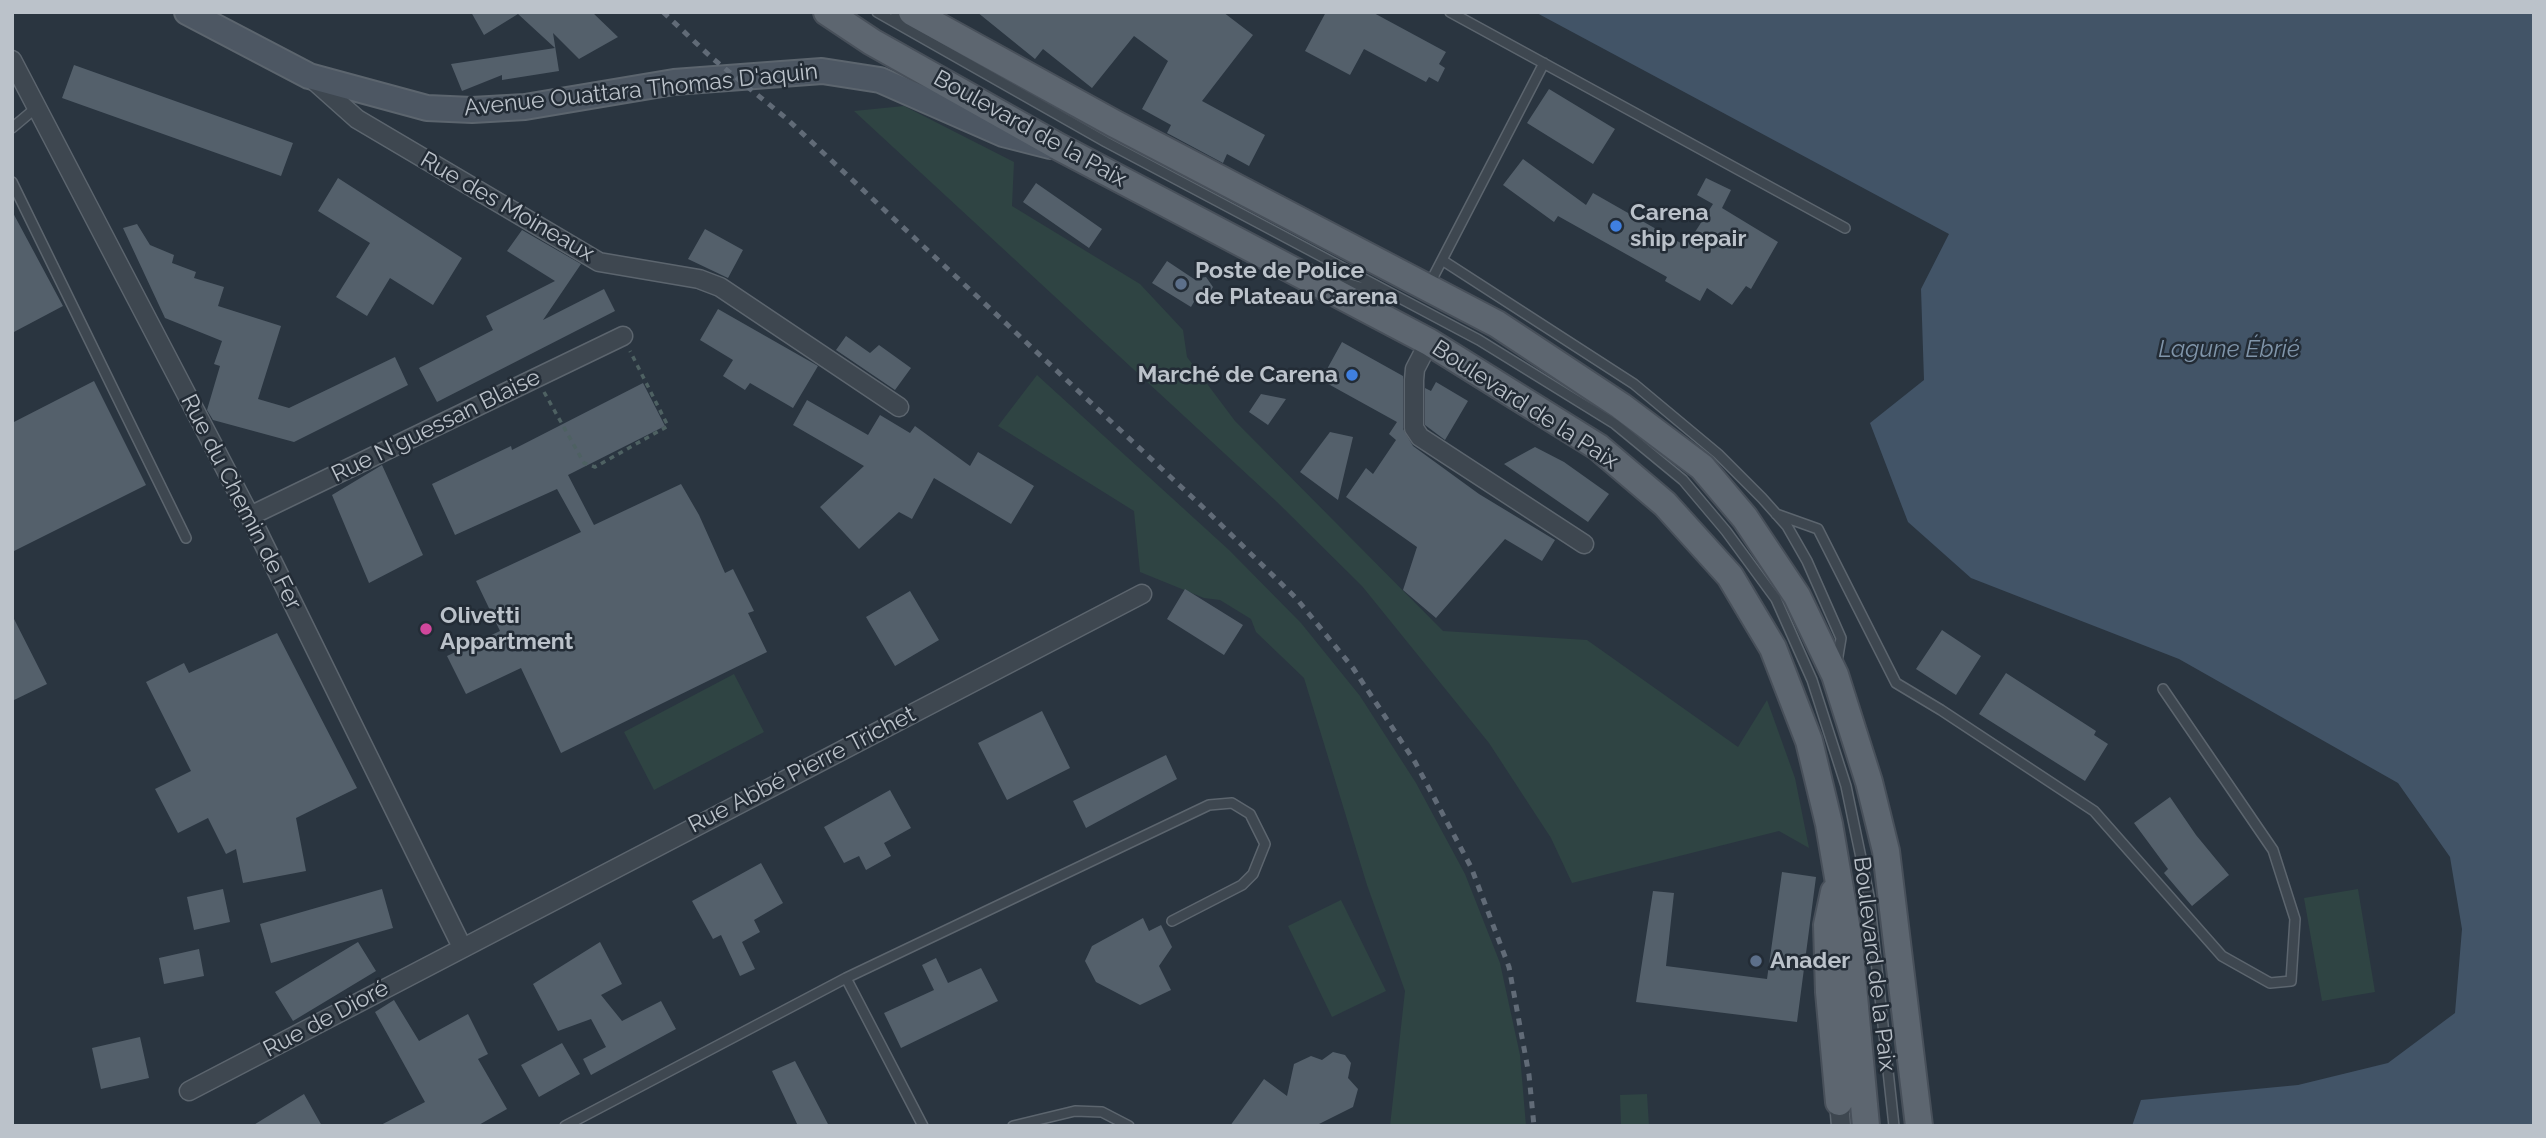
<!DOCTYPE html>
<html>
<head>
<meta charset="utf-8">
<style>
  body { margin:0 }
  #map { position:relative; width:2546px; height:1138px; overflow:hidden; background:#2a3540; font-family:Raleway,sans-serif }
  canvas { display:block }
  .frame { position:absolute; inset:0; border:14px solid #bbc2ca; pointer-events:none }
</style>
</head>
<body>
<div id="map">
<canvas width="2546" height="1138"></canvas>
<div class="frame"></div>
</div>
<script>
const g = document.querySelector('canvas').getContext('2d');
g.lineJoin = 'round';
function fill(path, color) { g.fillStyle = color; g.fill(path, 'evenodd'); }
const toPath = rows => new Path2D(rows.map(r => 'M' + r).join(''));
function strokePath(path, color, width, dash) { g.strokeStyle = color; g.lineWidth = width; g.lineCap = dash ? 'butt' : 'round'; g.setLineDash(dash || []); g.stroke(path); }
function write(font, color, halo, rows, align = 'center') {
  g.font = font + ' Raleway,sans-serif'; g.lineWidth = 5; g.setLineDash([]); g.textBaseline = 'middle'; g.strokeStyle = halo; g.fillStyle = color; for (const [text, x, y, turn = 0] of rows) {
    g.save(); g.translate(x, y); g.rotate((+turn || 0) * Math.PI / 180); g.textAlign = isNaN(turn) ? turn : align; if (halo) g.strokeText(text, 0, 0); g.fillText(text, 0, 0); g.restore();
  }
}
fill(toPath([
  [904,106,1014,162,1012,206,1140,284,1183,330,1187,357,1235,421,1443,631,1587,640,1738,747,1767,700,1795,778,1809,848,1779,831,1572,883,1551,838,1489,743,1362,586,1277,502,854,111],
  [1037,375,1229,550,1301,623,1360,696,1416,783,1465,874,1500,963,1520,1055,1526,1126,1390,1126,1405,991,1367,885,1304,678,1256,632,1251,619,1220,600,1204,598,1140,572,1134,511,998,426],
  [734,674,764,732,654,790,624,732],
  [2358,889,2375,992,2322,1001,2304,898],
  [1341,900,1386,991,1332,1017,1288,926],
  [1647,1094,1649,1126,1621,1126,1620,1095]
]), '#2f4443');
fill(toPath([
  [1535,12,2534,12,2534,1126,2132,1126,2141,1100,2298,1085,2388,1063,2455,1013,2462,929,2450,857,2398,783,2179,659,1971,578,1908,522,1870,423,1924,380,1921,289,1949,234]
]), '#425467');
fill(toPath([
  [471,12,592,12,618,37,579,59,553,33,559,71,502,80,502,75,462,91,451,64,555,48,518,14,484,35],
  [977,12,1223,12,1253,35,1202,101,1265,135,1249,166,1227,154,1223,163,1167,133,1171,125,1142,109,1168,61,1134,36,1092,88,1043,49,1035,59],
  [1326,12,1372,12,1446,52,1439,64,1445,68,1438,82,1429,77,1426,82,1364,49,1350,75,1305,51],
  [74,65,293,143,281,176,62,98],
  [1549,89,1615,129,1593,164,1527,123],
  [1523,159,1586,205,1593,193,1686,246,1713,204,1697,195,1706,178,1731,190,1722,208,1778,242,1751,289,1746,286,1732,305,1707,288,1700,301,1665,281,1667,277,1558,216,1554,222,1503,185],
  [338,178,462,258,433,305,390,278,367,316,336,297,370,243,318,211],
  [1036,183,1102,229,1089,248,1023,202],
  [12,211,63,306,12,333],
  [137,224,150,245,174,255,172,263,196,272,194,278,224,287,218,306,281,326,258,399,289,408,395,357,408,385,294,442,213,420,207,410,220,366,214,364,222,341,165,318,123,228],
  [705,229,743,250,728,278,688,259],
  [522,230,581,264,543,320,604,289,615,311,437,402,419,368,493,330,486,316,555,281,507,251],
  [1167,261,1194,279,1206,277,1213,287,1207,297,1198,295,1191,307,1152,283],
  [718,309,818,366,793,408,750,383,745,390,723,376,733,360,700,340],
  [846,336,870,353,879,345,911,368,895,390,836,350],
  [1342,342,1403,376,1403,429,1413,446,1479,494,1555,540,1542,561,1505,539,1436,618,1403,590,1417,547,1346,497,1366,468,1373,474,1396,440,1389,434,1397,422,1321,380],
  [94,381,146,485,12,552,12,423],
  [1436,382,1468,401,1445,440,1425,425,1425,388,1431,391],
  [643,383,665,426,568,475,594,525,681,484,699,515,725,573,733,569,754,611,748,613,767,652,561,753,521,668,466,694,447,656,500,631,476,581,581,532,557,489,455,535,432,484,511,446,512,450],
  [1261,394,1286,399,1268,425,1249,412],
  [807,400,868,435,880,415,910,433,915,426,970,466,978,452,1034,486,1011,524,934,478,912,519,899,512,859,549,820,507,864,466,793,425],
  [1330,432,1353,437,1338,500,1300,472],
  [1535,447,1564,462,1609,494,1588,522,1504,464],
  [382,465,423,555,369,583,332,495],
  [1185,589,1243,625,1224,655,1167,619],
  [910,591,939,640,895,666,866,617],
  [12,615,47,684,12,701],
  [1942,630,1981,656,1956,695,1916,669],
  [277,633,357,788,296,818,306,871,243,883,236,849,226,854,208,818,178,833,155,789,191,771,146,682,184,663,189,673],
  [2006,673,2096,731,2094,735,2108,744,2085,781,1979,714],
  [1042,711,1070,768,1007,800,978,743],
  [1166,755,1177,779,1086,828,1073,801],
  [890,790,911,828,884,843,891,856,866,870,859,856,844,863,824,827],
  [2170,797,2196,835,2229,875,2192,906,2164,873,2168,869,2134,823],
  [761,863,783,903,754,920,760,932,742,942,755,969,740,976,721,935,713,939,692,901],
  [1782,872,1816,877,1797,1022,1636,1002,1653,891,1674,893,1666,966,1767,979],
  [223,889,230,922,194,930,187,897],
  [382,889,393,928,271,963,260,924],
  [1143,918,1149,931,1161,925,1172,947,1159,966,1171,990,1140,1005,1096,982,1085,961,1092,946],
  [358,942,376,971,293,1021,275,992],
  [600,942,622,984,601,995,622,1021,661,1001,676,1029,591,1075,583,1059,606,1047,591,1019,558,1031,533,984],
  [199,949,204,976,164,984,159,958],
  [936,958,948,983,981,968,998,1001,901,1048,884,1013,934,990,922,965],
  [394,1000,419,1041,468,1014,488,1054,478,1059,507,1109,477,1126,379,1126,425,1102,375,1012],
  [140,1037,149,1078,101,1089,92,1048],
  [562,1043,580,1074,539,1097,521,1065],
  [1333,1052,1345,1055,1351,1063,1348,1078,1358,1089,1353,1107,1315,1126,1230,1126,1264,1079,1287,1096,1294,1064,1311,1056,1322,1060],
  [795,1061,829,1126,798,1126,772,1071],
  [304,1094,322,1126,252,1126]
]), '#54606b');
const lane = toPath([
  [877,12,1106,142,1479,340,1615,424,1683,480,1726,531,1776,599,1812,680,1846,786,1869,896,1894,1126],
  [895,12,909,24],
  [1450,12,1845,228],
  [12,128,37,107],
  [12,182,186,538],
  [1442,260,1634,384,1718,454,1762,498,1787,526,1807,561,1841,638,1837,662],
  [1333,279,1383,294],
  [1429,285,1544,63],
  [1776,514,1818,529,1896,683,1941,710,2094,811,2222,956,2270,983,2291,981,2295,919,2273,850,2163,689],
  [846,978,923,1126],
  [565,1126,846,978,1209,805,1232,803,1250,814,1265,844,1253,874,1242,885,1172,921],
  [1013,1126,1075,1111,1102,1112,1129,1126]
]);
const street = toPath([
  [12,60,250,516,462,947],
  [311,78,357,119,599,262,699,279,720,287,899,407],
  [1429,342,1415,369,1414,380,1414,428,1420,437,1584,544],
  [250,516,623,336],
  [189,1091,1142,594],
  [1839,1102,1841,1126]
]);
const secondary = toPath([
  [187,12,309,76,427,108,472,110,525,107,674,82,822,71,880,80,1003,134,1050,146]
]);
const primary = toPath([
  [827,12,872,42,1059,147,1429,342,1598,447,1665,504,1730,576,1773,648,1809,741,1829,824,1849,942,1866,1126],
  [912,12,1115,124,1497,324,1621,406,1702,467,1745,518,1797,596,1835,675,1869,782,1886,851,1919,1126],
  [1834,892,1827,925,1829,992,1839,1102]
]);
strokePath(lane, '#5c656e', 12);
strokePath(street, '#5c656e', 21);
strokePath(secondary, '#5c656e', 28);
strokePath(primary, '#48505a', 30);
strokePath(toPath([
  [544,392,584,463,595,467,668,426,630,351]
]), '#4e6162', 3.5, [5, 5]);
strokePath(lane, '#3e4750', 9);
strokePath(street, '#3e4750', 18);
strokePath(secondary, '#4d5763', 24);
strokePath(primary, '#5d6670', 26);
strokePath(toPath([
  [663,12,712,58,787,119,1208,512,1296,598,1353,668,1415,762,1471,867,1509,967,1529,1075,1534,1126]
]), '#616b77', 5, [7, 7]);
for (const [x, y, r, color] of [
  [1616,226,7,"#3f7fe0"],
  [1181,284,7,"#5c6f8a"],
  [1352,375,7,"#3f7fe0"],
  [426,629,7,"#d1479c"],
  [1756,961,7,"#5c6f8a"]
]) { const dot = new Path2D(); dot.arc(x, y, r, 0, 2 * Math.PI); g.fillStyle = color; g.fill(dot); strokePath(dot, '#232c36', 2.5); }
write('23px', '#bbc2ca', '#232c36', [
  ["Avenue Ouattara Thomas D'aquin",641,90,-6],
  ["Boulevard de la Paix",1030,129,29],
  ["Rue des Moineaux",507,207,30],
  ["Boulevard de la Paix",1525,405,33],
  ["Rue N'guessan Blaise",436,426,-26],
  ["Rue du Chemin de Fer",241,502,63],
  ["Rue Abbé Pierre Trichet",802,770,-27],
  ["Boulevard de la Paix",1874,964,83],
  ["Rue de Dioré",326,1019,-28]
]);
write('bold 23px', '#bbc2ca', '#232c36', [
  ["Carena",1630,213],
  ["ship repair",1630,239],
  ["Poste de Police",1195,271],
  ["de Plateau Carena",1195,297],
  ["Marché de Carena",1338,375,"right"],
  ["Olivetti",440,616],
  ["Appartment",440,642],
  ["Anader",1770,961]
], 'left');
write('italic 24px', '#8095aa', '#232c36', [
  ["Lagune Ébrié",2229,350]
]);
</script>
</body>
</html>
